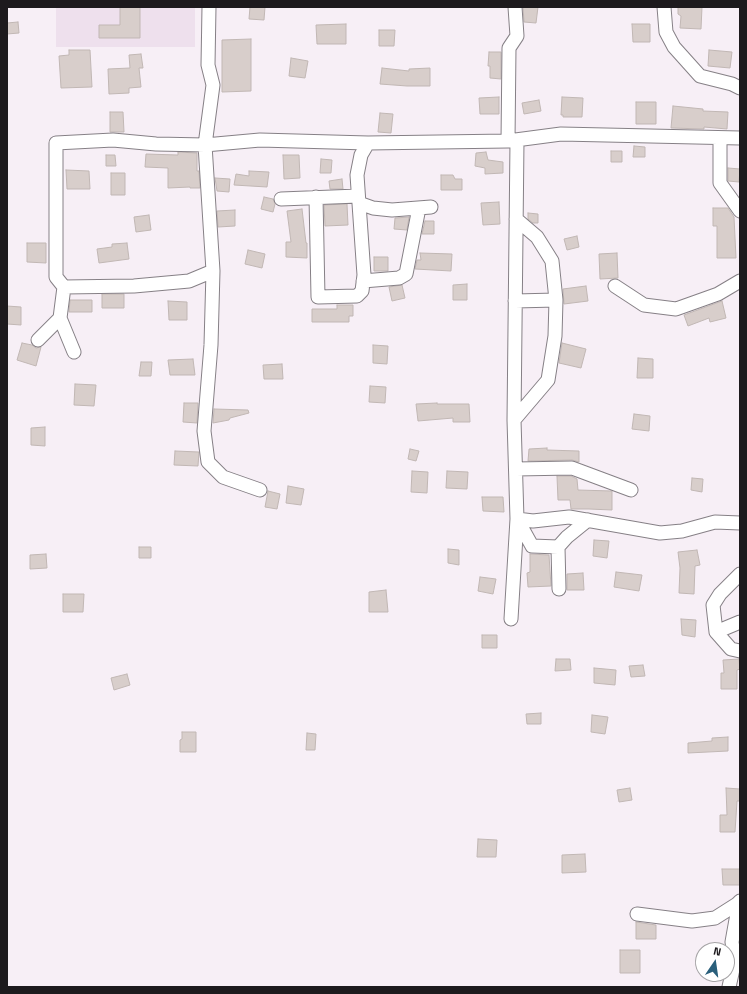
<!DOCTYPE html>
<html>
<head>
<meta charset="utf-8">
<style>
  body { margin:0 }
  #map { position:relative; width:747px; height:994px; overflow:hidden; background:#f7eff6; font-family:"Titillium Web",sans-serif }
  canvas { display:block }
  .frame { position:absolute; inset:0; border:8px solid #1d1a1d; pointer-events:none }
  .north { position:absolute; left:695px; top:942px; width:40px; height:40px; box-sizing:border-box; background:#fff; border:1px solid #a5a3a5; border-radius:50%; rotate:13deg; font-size:11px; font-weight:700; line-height:16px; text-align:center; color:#1d1a1d }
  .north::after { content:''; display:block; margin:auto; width:14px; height:18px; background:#2a5f7b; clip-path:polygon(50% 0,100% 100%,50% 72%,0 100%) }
</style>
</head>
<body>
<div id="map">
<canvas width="747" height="994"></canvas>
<div class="frame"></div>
<div class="north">N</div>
</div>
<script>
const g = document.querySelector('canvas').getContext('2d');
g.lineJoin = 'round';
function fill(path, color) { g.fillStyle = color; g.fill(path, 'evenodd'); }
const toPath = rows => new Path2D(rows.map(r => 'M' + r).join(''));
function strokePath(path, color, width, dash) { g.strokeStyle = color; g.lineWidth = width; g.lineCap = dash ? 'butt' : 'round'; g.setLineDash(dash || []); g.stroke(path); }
fill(toPath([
  [56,7,195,7,195,47,56,47]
]), '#eee0ed');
const building = toPath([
  [120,7,140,7,140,38,99,38,99,25,120,25,120,7],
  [250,7,265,7,264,20,249,19,250,7],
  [523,7,538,7,536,23,524,22,523,7],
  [678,7,702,7,701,29,680,28,681,16,678,14,678,7],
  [18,22,19,33,7,34,7,23,18,22],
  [346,24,346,44,317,44,316,25,346,24],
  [632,24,650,24,650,42,633,42,632,24],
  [379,30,395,30,394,46,379,46,379,30],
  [251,39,251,91,222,92,222,40,251,39],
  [69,50,90,50,92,87,61,88,59,56,69,55,69,50],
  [709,50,732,52,730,68,708,66,709,50],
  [489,52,501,52,501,79,490,78,490,66,488,66,489,52],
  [141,54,143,68,139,68,141,87,129,88,129,93,109,94,108,69,130,68,129,55,141,54],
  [291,58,308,61,305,78,289,76,291,58],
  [382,68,409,71,409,69,430,68,430,86,407,86,380,84,382,68],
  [499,97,499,114,480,114,479,98,499,97],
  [562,97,583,98,582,117,563,117,563,115,561,115,562,97],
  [539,100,541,111,524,114,522,103,539,100],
  [636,102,656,102,656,124,636,124,636,102],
  [673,106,703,109,703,111,728,112,727,129,704,127,704,129,671,128,673,106],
  [110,112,123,112,124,132,110,132,110,112],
  [380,113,393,114,391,133,378,132,380,113],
  [634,146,645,147,645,157,633,157,634,146],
  [611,151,622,151,622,162,611,162,611,151],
  [178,152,197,153,197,171,199,171,200,188,190,188,190,187,168,188,168,168,145,167,146,154,178,155,178,152],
  [486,152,488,160,503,162,503,173,485,174,485,168,475,166,476,153,486,152],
  [106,155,115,155,116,166,106,166,106,155],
  [283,155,299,155,300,178,284,179,283,155],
  [321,159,332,160,331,173,320,173,321,159],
  [728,168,740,169,739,182,728,181,728,168],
  [66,170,89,171,90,189,67,189,66,170],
  [249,171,269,172,267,187,234,185,236,174,249,176,249,171],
  [111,173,125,173,125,195,111,195,111,173],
  [441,175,453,175,455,179,462,179,462,190,441,190,441,175],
  [215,178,230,179,229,192,217,191,215,178],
  [342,179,343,189,330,189,329,181,342,179],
  [264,197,273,199,275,204,273,212,261,209,264,197],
  [499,202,500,224,483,225,481,203,499,202],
  [347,204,348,225,325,226,324,205,347,204],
  [713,208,728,208,734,217,736,258,717,258,717,226,713,226,713,208],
  [302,209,306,243,307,243,307,258,286,257,286,242,291,242,287,211,302,209],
  [235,210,235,226,218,227,217,211,235,210],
  [528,213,538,214,538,223,533,223,528,219,528,213],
  [149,215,151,230,136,232,134,217,149,215],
  [409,217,407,230,394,229,395,218,409,217],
  [425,221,434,221,434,234,422,234,425,221],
  [577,236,579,247,567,250,564,239,577,236],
  [27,243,46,243,46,263,27,262,27,243],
  [127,243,129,259,99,263,97,249,112,247,112,244,127,243],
  [248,250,265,254,262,268,245,264,248,250],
  [420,253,452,254,451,271,415,269,417,260,421,260,420,253],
  [617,253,618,278,600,279,599,254,617,253],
  [374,257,388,257,388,271,374,271,374,257],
  [467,284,467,300,453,300,453,285,467,284],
  [402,285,405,298,392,301,389,287,402,285],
  [586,286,588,301,564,304,563,289,586,286],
  [102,294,124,294,124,308,102,308,102,294],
  [70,300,92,300,92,312,69,312,70,300],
  [168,301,187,302,187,320,169,320,168,301],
  [722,301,726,318,710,322,709,318,688,326,684,315,722,301],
  [337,305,353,305,353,316,349,316,349,322,312,322,312,309,337,309,337,305],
  [7,306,21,307,21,325,7,324,7,306],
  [22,343,32,345,36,348,41,347,36,366,17,360,22,343],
  [562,343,586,349,581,368,559,363,562,343],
  [373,345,388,346,387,364,373,363,373,345],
  [638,358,653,359,653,378,637,378,638,358],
  [193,359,195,375,170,375,168,360,193,359],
  [141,362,152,362,151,376,139,376,141,362],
  [282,364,283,379,264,379,263,365,282,364],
  [75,384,96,385,94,406,74,405,75,384],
  [370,386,386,387,385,403,369,402,370,386],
  [184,403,198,403,197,423,183,422,184,403],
  [437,403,437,404,469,404,470,422,453,422,453,418,418,421,416,404,437,403],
  [214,409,248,410,249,413,230,418,229,420,213,423,214,409],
  [634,414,650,416,649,431,632,429,634,414],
  [45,427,45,446,31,445,31,428,45,427],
  [547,448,547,450,579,451,579,462,572,460,528,461,529,449,547,448],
  [410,449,419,451,416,461,408,459,410,449],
  [175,451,199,452,198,466,174,465,175,451],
  [412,471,428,472,427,493,411,492,412,471],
  [447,471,468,472,467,489,446,488,447,471],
  [557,476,571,476,577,479,578,490,612,491,612,510,589,509,571,509,570,500,558,500,557,476],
  [692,478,703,479,702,492,691,490,692,478],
  [288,486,304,489,301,505,286,503,288,486],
  [268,491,280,494,277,509,265,507,268,491],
  [482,497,503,497,504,512,483,511,482,497],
  [594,540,609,541,607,558,593,556,594,540],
  [139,547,151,547,151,558,139,558,139,547],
  [448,549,459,550,459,565,448,563,448,549],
  [697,550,700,565,695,566,694,594,679,593,680,568,678,552,697,550],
  [46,554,47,568,30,569,30,555,46,554],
  [530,554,549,555,551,586,528,587,527,573,530,572,530,554],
  [616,572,642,575,639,591,614,587,616,572],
  [583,573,584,590,567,590,567,574,583,573],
  [480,577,496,579,493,594,478,591,480,577],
  [386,590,388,612,369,612,369,592,386,590],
  [63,594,84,594,83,612,63,612,63,594],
  [681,619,696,620,695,637,682,635,681,619],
  [482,635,497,635,497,648,482,648,482,635],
  [556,659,570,659,571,670,555,671,556,659],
  [739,659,740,669,737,670,737,689,721,689,721,673,724,673,723,660,739,659],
  [643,665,645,676,631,677,629,666,643,665],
  [594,668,616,670,615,685,594,683,594,668],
  [127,674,130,685,114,690,111,678,127,674],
  [541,713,541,724,527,724,526,714,541,713],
  [592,715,608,717,605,734,591,732,592,715],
  [182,732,196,732,196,752,180,752,180,740,182,739,182,732],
  [307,733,316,734,315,750,306,750,307,733],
  [728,737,728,751,688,753,688,743,712,741,712,738,728,737],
  [630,788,632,800,619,802,617,790,630,788],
  [726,788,740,789,740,801,737,801,735,832,720,832,720,815,727,815,726,788],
  [478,839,497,840,496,857,477,857,478,839],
  [585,854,586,872,562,873,562,855,585,854],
  [722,869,740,869,740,885,723,885,722,869],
  [636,922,656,925,656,939,636,939,636,922],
  [620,950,640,950,640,973,620,973,620,950]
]);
fill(building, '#d8cecb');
strokePath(building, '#c1b7b4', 1);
const street = toPath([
  [209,7,208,65,213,85,205,145,213,271,211,345,204,431,208,462,223,477,260,490],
  [664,7,666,32,674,47,700,76,732,84,740,88],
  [720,138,720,183,740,211],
  [508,141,509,48,517,36,515,7],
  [316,197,318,297,357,296,362,291,364,275,357,175,361,155,368,143],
  [281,199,358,196],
  [359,203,373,208,392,210,431,207],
  [363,281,399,278,406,274,419,208],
  [615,286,644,305,676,309,718,294,740,281],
  [64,287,134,286,189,281,213,271],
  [515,301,556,300],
  [60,318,74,352],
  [38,340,60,318,64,287,56,277,56,143,113,140,156,144,205,145,260,140,368,143,508,141,561,134,740,138],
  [514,420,548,380,555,336,556,300,552,261,537,237,516,219],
  [516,469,572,468,631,490],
  [517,519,533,521,569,517,660,533,682,531,715,522,740,523],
  [517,519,532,546,558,547],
  [740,574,720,594,713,605,716,632,731,649,740,651],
  [559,589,558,547,567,537,588,520],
  [511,619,517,519,514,420,517,141],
  [716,632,740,622],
  [637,914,692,921,715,918,737,904,740,901],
  [729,987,735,960,732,942,737,914,737,904]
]);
strokePath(street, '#868086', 15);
strokePath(street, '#fff', 13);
</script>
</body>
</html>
